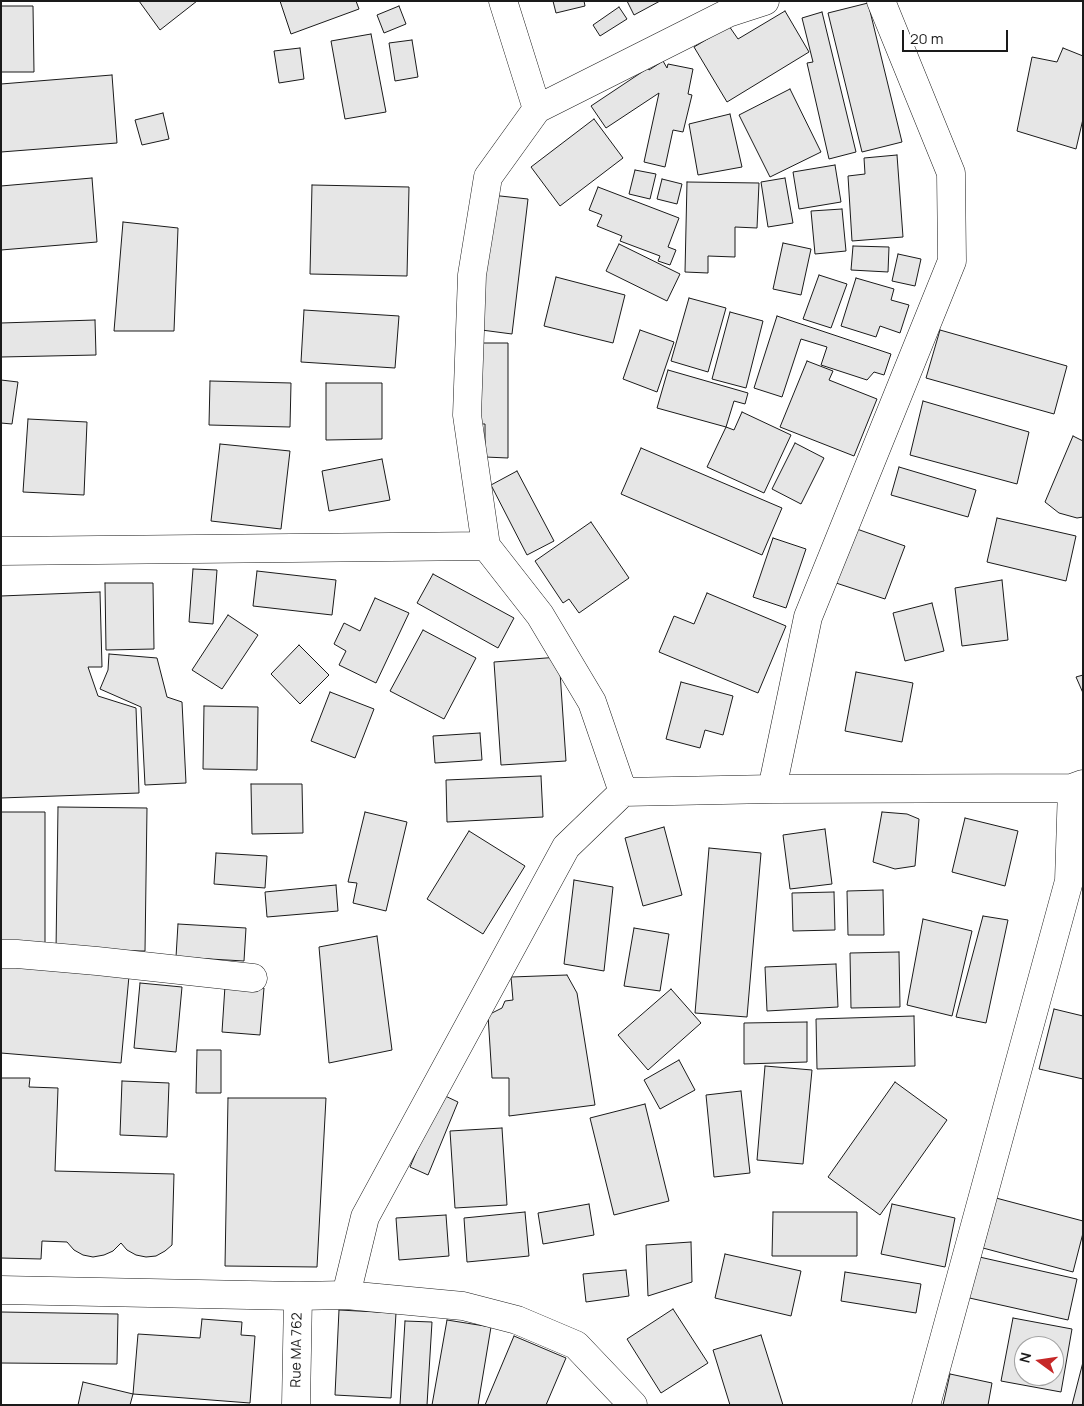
<!DOCTYPE html>
<html>
<head>
<meta charset="utf-8">
<style>
  body { margin:0 }
  #map { position:relative; width:1084px; height:1406px; overflow:hidden; background:#fff; font-family:Manrope,sans-serif }
  canvas { display:block }
  .frame { position:absolute; inset:0; border:2px solid #1a1a1a; pointer-events:none }
  .north { position:absolute; left:1014px; top:1336px; width:50px; height:50px; box-sizing:border-box; background:#fff; border:1px solid #a3a3a3; border-radius:50%; rotate:284deg; font-size:14px; font-weight:700; line-height:20px; text-align:center; color:#1a1a1a }
  .north::after { content:''; display:block; margin:auto; width:18px; height:22px; background:#c62828; clip-path:polygon(50% 0,100% 100%,50% 72%,0 100%) }
  .scale { position:absolute; left:902px; top:30px; width:106px; height:22px; box-sizing:border-box; border:2px solid #1a1a1a; border-top:0; padding-left:6px; font-size:15px; line-height:18px; white-space:nowrap; color:#1a1a1a; -webkit-text-stroke:4px #fff; paint-order:stroke }
</style>
</head>
<body>
<div id="map">
<canvas width="1084" height="1406"></canvas>
<div class="frame"></div>
<div class="north">N</div>
<div class="scale">20 m</div>
</div>
<script>
const g = document.querySelector('canvas').getContext('2d');
g.lineJoin = 'round';
function fill(path, color) { g.fillStyle = color; g.fill(path, 'evenodd'); }
const toPath = rows => new Path2D(rows.map(r => 'M' + r).join(''));
function strokePath(path, color, width, dash) { g.strokeStyle = color; g.lineWidth = width; g.lineCap = dash ? 'butt' : 'round'; g.setLineDash(dash || []); g.stroke(path); }
function write(font, color, halo, rows, align = 'center') {
  g.font = font + ' Manrope,sans-serif'; g.lineWidth = 4; g.setLineDash([]); g.textBaseline = 'middle'; g.strokeStyle = halo; g.fillStyle = color; for (const [text, x, y, turn = 0] of rows) {
    g.save(); g.translate(x, y); g.rotate((+turn || 0) * Math.PI / 180); g.textAlign = isNaN(turn) ? turn : align; if (halo) g.strokeText(text, 0, 0); g.fillText(text, 0, 0); g.restore();
  }
}
const building = toPath([
  [139,1,197,1,160,30,139,1],
  [280,1,356,1,359,9,291,34,280,1],
  [553,1,584,1,585,6,556,13,553,1],
  [627,1,660,1,634,15,627,1],
  [868,3,902,142,862,152,828,13,868,3],
  [1,6,33,6,34,72,1,72,1,6],
  [399,6,406,24,384,33,377,15,399,6],
  [619,7,627,19,600,36,593,25,619,7],
  [785,11,809,52,727,102,694,47,729,26,738,39,785,11],
  [822,12,856,152,829,159,807,63,813,62,802,18,822,12],
  [371,34,386,112,345,119,331,41,371,34],
  [412,40,418,77,395,81,389,43,412,40],
  [300,48,304,79,279,83,274,51,300,48],
  [1063,48,1083,56,1083,119,1076,149,1017,131,1032,57,1057,62,1063,48],
  [663,61,667,68,668,64,693,69,688,94,692,95,683,132,673,130,665,167,644,162,659,93,606,128,591,106,648,68,649,70,663,61],
  [112,75,117,143,1,152,1,84,112,75],
  [790,89,821,152,770,177,739,115,790,89],
  [163,113,169,139,142,145,135,120,163,113],
  [730,114,742,167,698,175,689,124,730,114],
  [594,119,623,158,560,206,531,167,594,119],
  [897,155,903,237,852,241,848,176,865,174,864,158,897,155],
  [835,165,841,202,799,209,793,172,835,165],
  [635,170,656,174,650,199,629,194,635,170],
  [92,178,97,242,1,250,1,186,92,178],
  [785,178,793,223,768,227,761,182,785,178],
  [662,179,682,184,677,204,657,199,662,179],
  [687,182,759,183,757,228,735,227,735,257,708,256,708,273,685,272,687,182],
  [312,185,409,187,407,276,310,274,312,185],
  [598,187,679,218,668,247,676,250,670,265,658,261,660,256,620,241,622,236,597,226,602,215,589,210,598,187],
  [491,195,528,199,512,334,474,329,491,195],
  [842,209,846,251,815,254,811,211,842,209],
  [123,222,178,228,174,331,114,331,123,222],
  [783,243,811,249,801,295,773,289,783,243],
  [619,244,680,274,667,301,606,271,619,244],
  [853,246,889,247,888,272,851,270,853,246],
  [898,254,921,259,915,286,892,281,898,254],
  [819,275,847,284,831,328,803,319,819,275],
  [556,277,625,295,613,343,544,326,556,277],
  [856,278,894,289,891,300,909,305,900,333,880,326,876,337,841,326,856,278],
  [689,298,726,308,708,372,671,361,689,298],
  [304,310,399,316,395,368,301,362,304,310],
  [730,312,763,321,746,388,712,379,730,312],
  [777,316,891,354,884,375,874,372,867,380,821,365,827,347,801,339,782,397,754,388,777,316],
  [95,320,96,355,1,357,1,323,95,320],
  [640,330,674,342,657,392,623,379,640,330],
  [940,330,1067,366,1054,414,926,378,940,330],
  [474,343,508,343,508,458,485,457,485,424,475,424,474,343],
  [807,361,833,371,829,380,877,399,854,456,780,427,807,361],
  [668,370,748,393,745,404,734,401,726,427,657,408,668,370],
  [1,380,18,382,12,424,1,423,1,380],
  [210,381,291,383,290,427,209,425,210,381],
  [326,383,382,383,382,439,326,440,326,383],
  [923,401,1029,432,1017,484,910,455,923,401],
  [742,412,791,435,764,493,707,467,726,427,734,430,742,412],
  [28,419,87,422,84,495,23,492,28,419],
  [1073,436,1083,441,1083,517,1077,518,1059,513,1045,502,1073,436],
  [795,443,824,458,801,504,772,489,795,443],
  [220,444,290,451,281,529,211,521,220,444],
  [641,448,782,508,762,555,621,494,641,448],
  [382,459,390,500,329,511,322,471,382,459],
  [899,467,976,490,968,517,891,495,899,467],
  [517,471,554,541,527,555,491,485,517,471],
  [997,518,1076,536,1066,581,987,562,997,518],
  [591,522,629,578,579,613,569,599,563,603,535,561,591,522],
  [854,528,905,546,885,599,836,583,854,528],
  [773,538,806,549,786,608,753,597,773,538],
  [193,569,217,570,213,624,189,622,193,569],
  [257,571,336,580,332,615,253,606,257,571],
  [433,574,514,618,498,648,417,603,433,574],
  [1002,580,1008,640,962,646,955,588,1002,580],
  [105,583,153,583,154,649,106,650,105,583],
  [100,592,102,667,88,667,98,696,136,708,139,793,1,798,1,596,100,592],
  [707,593,786,626,758,693,659,652,674,616,694,624,707,593],
  [375,598,409,613,376,683,339,665,346,651,334,644,344,623,360,631,375,598],
  [932,603,944,651,905,661,893,613,932,603],
  [228,615,258,635,222,689,192,670,228,615],
  [423,630,476,658,444,719,390,691,423,630],
  [299,645,329,675,300,704,271,674,299,645],
  [109,654,157,658,167,697,182,702,186,783,145,785,141,707,100,689,108,670,109,654],
  [559,657,566,761,501,765,494,662,559,657],
  [856,672,913,683,902,742,845,731,856,672],
  [1083,675,1083,693,1076,677,1083,675],
  [681,682,733,696,723,735,705,730,700,748,666,739,681,682],
  [330,692,374,709,355,758,311,741,330,692],
  [204,706,258,707,257,770,203,769,204,706],
  [480,733,482,760,435,763,433,736,480,733],
  [541,776,543,817,447,822,446,780,541,776],
  [251,784,302,784,303,833,252,834,251,784],
  [58,807,147,808,145,951,56,950,58,807],
  [1,812,45,812,45,943,1,944,1,812],
  [365,812,407,822,386,911,353,903,357,883,348,882,365,812],
  [882,812,907,814,919,819,915,866,895,869,873,862,882,812],
  [965,818,1018,831,1005,886,952,872,965,818],
  [664,827,682,895,643,906,625,838,664,827],
  [825,829,832,884,790,889,783,835,825,829],
  [469,831,525,866,483,934,427,899,469,831],
  [709,848,761,853,747,1017,695,1013,709,848],
  [216,853,267,856,265,888,214,884,216,853],
  [574,880,613,887,604,971,564,964,574,880],
  [336,885,338,911,267,917,265,892,336,885],
  [883,890,884,935,848,935,847,891,883,890],
  [834,892,835,930,793,931,792,893,834,892],
  [983,916,1008,920,986,1023,956,1017,983,916],
  [923,919,972,931,952,1016,907,1005,923,919],
  [178,924,246,928,244,961,176,957,178,924],
  [634,928,669,934,660,991,624,986,634,928],
  [377,936,392,1050,329,1063,319,947,377,936],
  [899,952,900,1007,851,1008,850,953,899,952],
  [836,964,838,1007,767,1011,765,967,836,964],
  [1,965,129,976,121,1063,1,1053,1,965],
  [567,975,577,993,595,1105,509,1116,509,1078,492,1078,488,1015,502,1008,505,1001,513,1000,511,977,567,975],
  [140,983,182,987,176,1052,134,1048,140,983],
  [225,986,264,988,260,1035,222,1032,225,986],
  [671,989,701,1023,648,1070,618,1035,671,989],
  [1054,1009,1083,1016,1083,1079,1039,1069,1054,1009],
  [914,1016,915,1066,817,1069,816,1019,914,1016],
  [807,1022,807,1062,744,1064,744,1023,807,1022],
  [197,1050,221,1050,221,1093,196,1093,197,1050],
  [679,1060,695,1090,660,1109,644,1080,679,1060],
  [765,1066,812,1070,803,1164,757,1160,765,1066],
  [1,1078,30,1078,29,1087,58,1088,55,1171,174,1174,172,1245,165,1251,156,1256,146,1257,136,1255,127,1250,121,1243,113,1251,104,1255,93,1257,83,1255,74,1250,67,1242,42,1241,41,1259,1,1258,1,1078],
  [122,1081,169,1083,167,1137,120,1135,122,1081],
  [895,1082,947,1120,880,1215,828,1177,895,1082],
  [741,1091,750,1173,714,1177,706,1095,741,1091],
  [441,1094,458,1102,428,1175,410,1167,441,1094],
  [228,1098,326,1098,317,1267,225,1266,228,1098],
  [645,1104,669,1201,614,1215,590,1118,645,1104],
  [502,1128,507,1205,455,1208,450,1131,502,1128],
  [996,1198,1083,1221,1083,1233,1073,1272,983,1248,996,1198],
  [589,1204,594,1235,543,1244,538,1213,589,1204],
  [892,1204,955,1218,945,1267,881,1254,892,1204],
  [525,1212,529,1256,467,1262,464,1218,525,1212],
  [773,1212,857,1212,857,1256,772,1256,773,1212],
  [446,1215,449,1256,399,1260,396,1218,446,1215],
  [691,1242,692,1282,648,1296,646,1245,691,1242],
  [725,1254,801,1271,791,1316,715,1298,725,1254],
  [975,1256,1077,1279,1068,1320,965,1297,975,1256],
  [626,1270,629,1296,586,1302,583,1274,626,1270],
  [845,1272,921,1284,916,1313,841,1301,845,1272],
  [673,1309,708,1363,661,1393,627,1339,673,1309],
  [339,1310,396,1313,391,1398,335,1395,339,1310],
  [1,1312,118,1314,117,1364,1,1363,1,1312],
  [1013,1318,1072,1329,1061,1392,1001,1381,1013,1318],
  [1024,1346,1054,1346,1054,1376,1024,1376,1024,1346],
  [202,1319,242,1322,241,1335,255,1336,250,1403,133,1394,138,1334,200,1338,202,1319],
  [447,1320,491,1327,478,1405,432,1405,447,1320],
  [405,1321,432,1322,427,1405,400,1405,405,1321],
  [761,1335,783,1405,730,1405,713,1350,761,1335],
  [514,1336,566,1358,546,1405,485,1405,514,1336],
  [1083,1362,1083,1405,1072,1405,1083,1362],
  [950,1374,992,1383,988,1405,943,1405,950,1374],
  [83,1382,133,1394,130,1405,78,1405,83,1382]
]);
fill(building, '#e6e6e6');
strokePath(building, '#1a1a1a', 1);
const minor = toPath([
  [503,1,537,109,488,177,472,275,467,415,486,546,540,615,592,702,623,792],
  [537,109,728,13,765,1],
  [1,551,486,546],
  [772,789,808,617,952,261,951,173,881,1],
  [1,954,17,954,97,961,253,978],
  [1,1290,298,1296,346,1295,463,1306,517,1320,576,1345,633,1405],
  [346,1295,365,1217,566,847,623,792,772,789,1072,788,1083,784],
  [296,1405,298,1296],
  [926,1405,1069,881,1072,788]
]);
strokePath(minor, '#1a1a1a', 29);
strokePath(minor, '#fff', 28);
write('14px', '#1a1a1a', '#fff', [
  ["Rue MA 762",297,1350,-89]
]);
</script>
</body>
</html>
